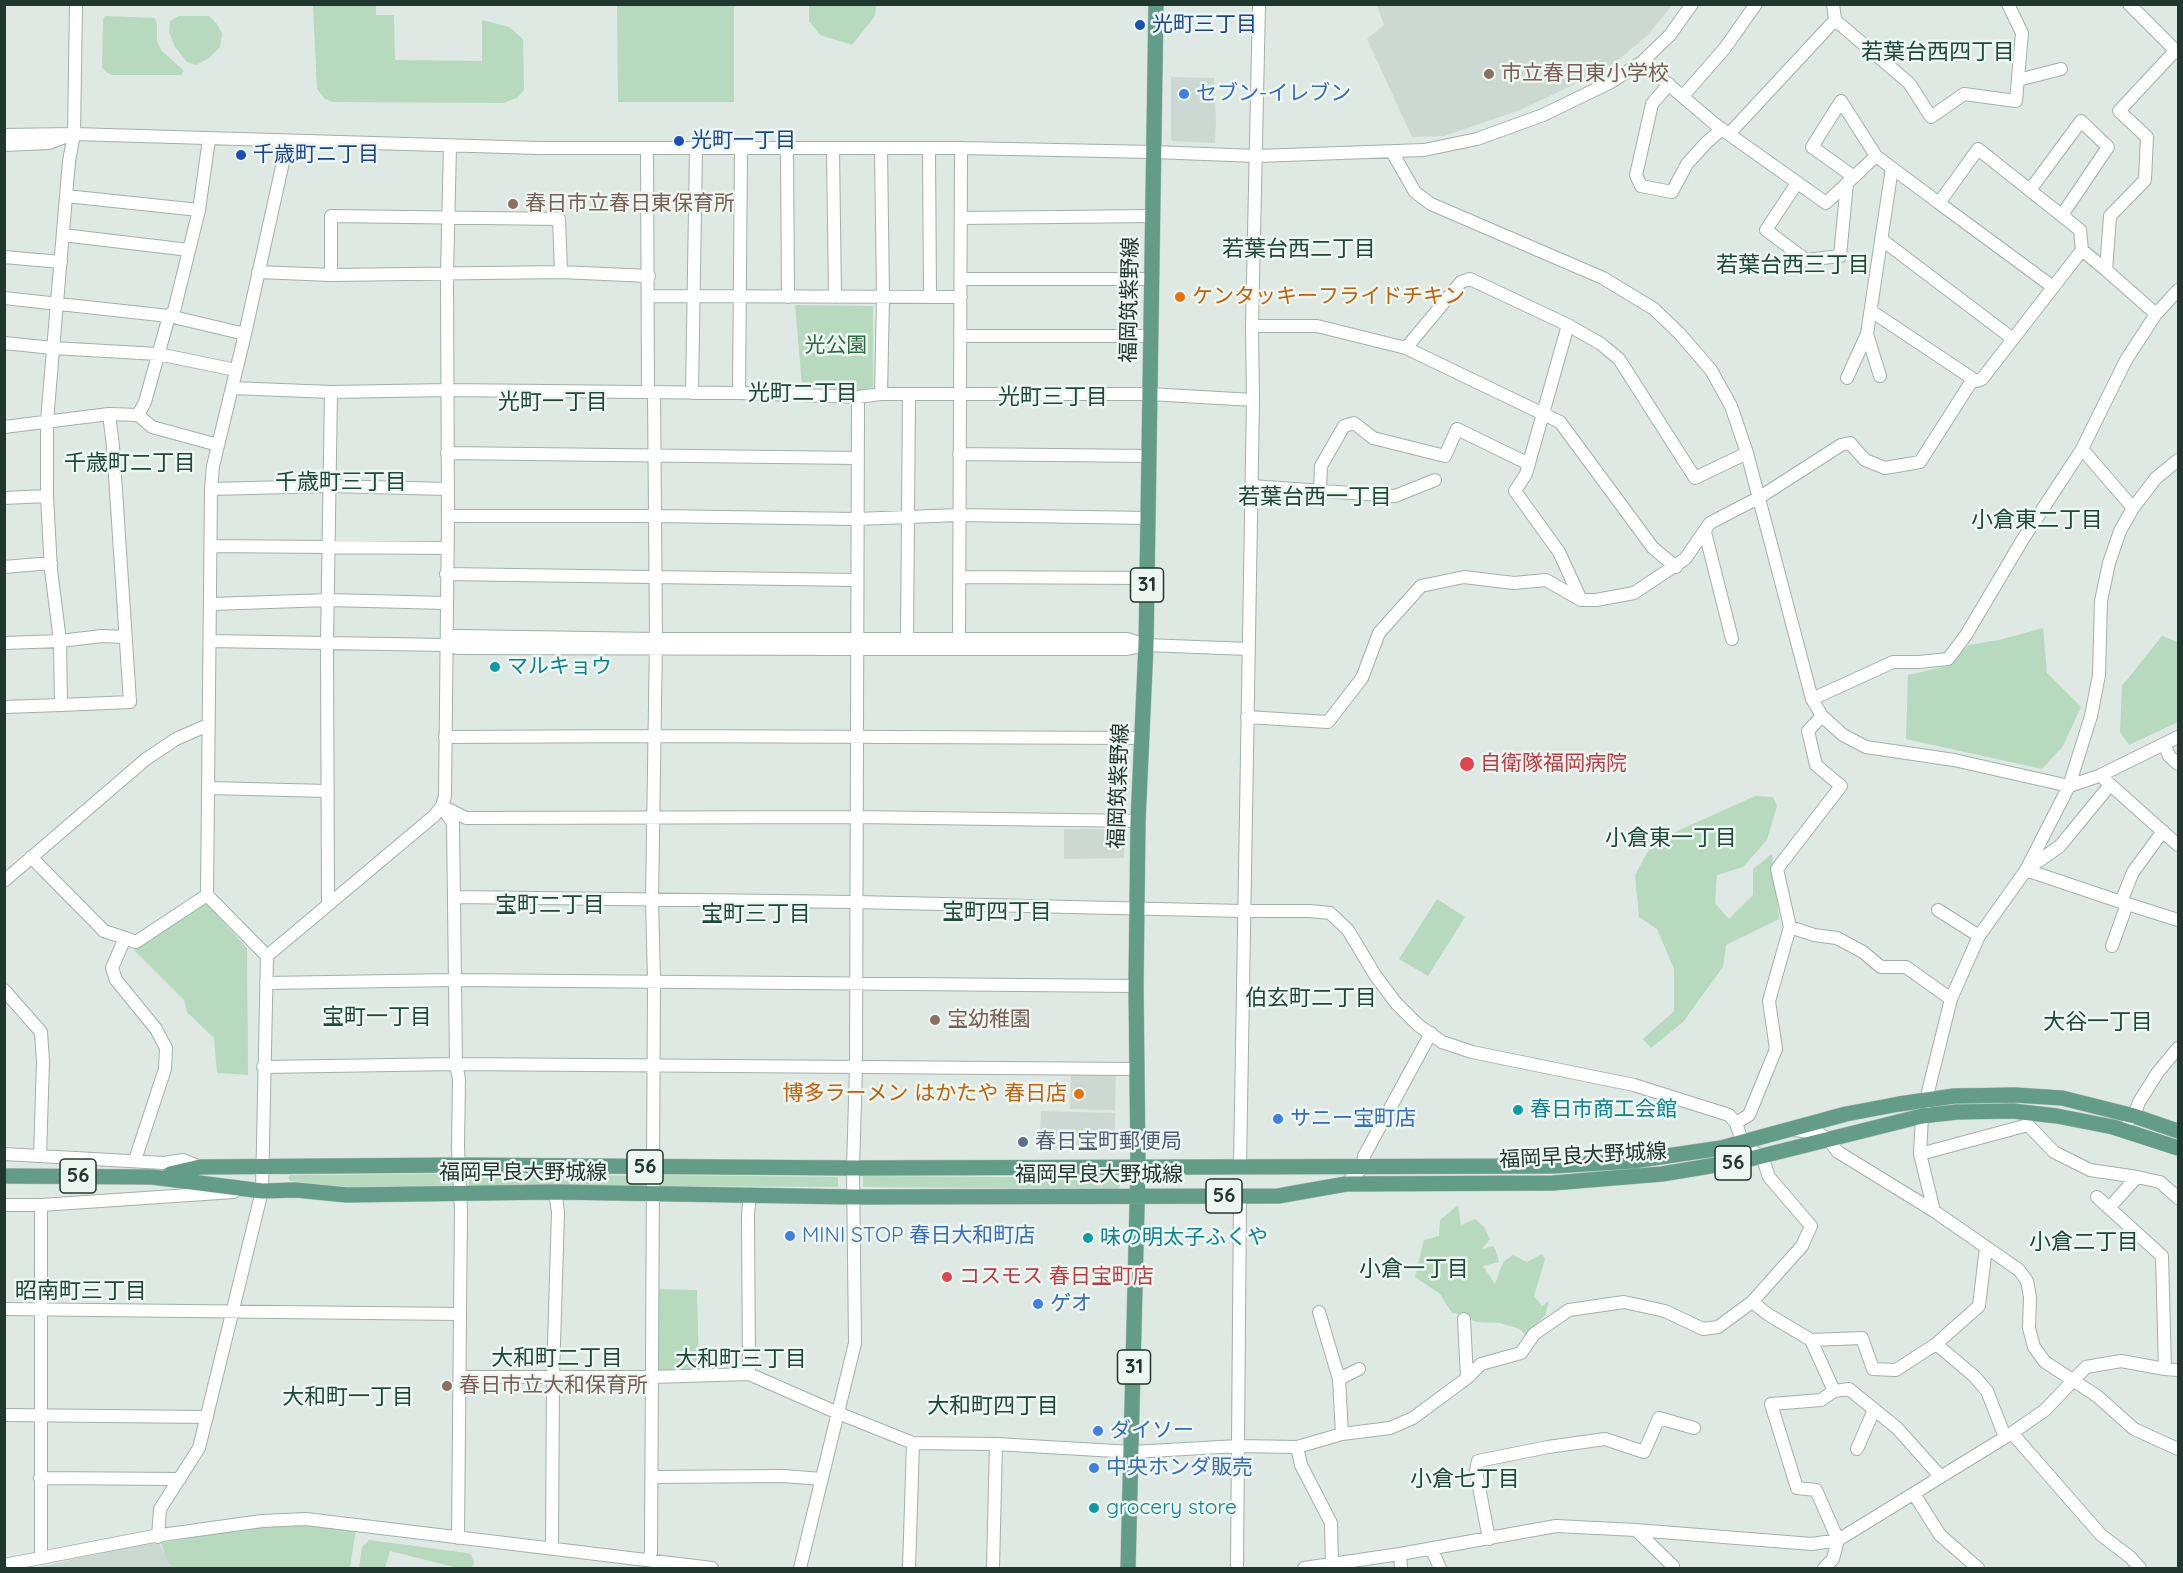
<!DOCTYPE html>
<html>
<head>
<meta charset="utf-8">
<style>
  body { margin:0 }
  #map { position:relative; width:2183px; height:1573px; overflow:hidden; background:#dee9e3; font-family:Quicksand,sans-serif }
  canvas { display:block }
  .frame { position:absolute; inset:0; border:6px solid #203730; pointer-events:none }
</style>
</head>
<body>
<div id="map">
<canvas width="2183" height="1573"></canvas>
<div class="frame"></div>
</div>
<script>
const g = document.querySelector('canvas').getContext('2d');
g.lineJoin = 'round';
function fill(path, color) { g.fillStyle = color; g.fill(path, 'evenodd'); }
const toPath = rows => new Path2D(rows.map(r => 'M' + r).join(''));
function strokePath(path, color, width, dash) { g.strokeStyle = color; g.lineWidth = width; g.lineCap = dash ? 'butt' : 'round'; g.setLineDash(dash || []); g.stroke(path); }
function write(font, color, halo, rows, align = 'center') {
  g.font = font + ' Quicksand,"Noto Sans JP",sans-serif'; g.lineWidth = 5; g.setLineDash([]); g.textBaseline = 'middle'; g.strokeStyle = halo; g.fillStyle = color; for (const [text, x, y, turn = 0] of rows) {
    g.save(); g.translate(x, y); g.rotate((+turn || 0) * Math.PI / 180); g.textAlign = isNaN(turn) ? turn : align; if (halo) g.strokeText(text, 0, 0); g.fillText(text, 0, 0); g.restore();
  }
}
fill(toPath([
  [1377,5,1377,4,1672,5,1649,34,1616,62,1571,86,1520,110,1444,136,1412,137,1367,39,1384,25],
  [1171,77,1214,78,1216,119,1215,143,1171,141],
  [1064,829,1124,829,1124,858,1064,859],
  [1071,1073,1116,1073,1115,1110,1070,1109],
  [1041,1111,1115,1113,1115,1148,1040,1148],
  [157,1540,173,1568,36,1568]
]), '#ccd8d2');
fill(toPath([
  [313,5,376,5,376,15,394,15,395,60,482,61,482,20,509,27,523,39,524,90,517,98,503,103,333,102,325,99,317,89],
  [617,5,734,5,734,102,618,102],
  [809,5,876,5,875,16,852,45,820,35,809,21],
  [105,16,155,18,157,25,157,41,161,50,184,71,181,75,112,75,106,72,102,67,103,20],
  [179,16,209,16,217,24,222,34,220,47,208,59,196,65,187,62,175,47,169,32,170,21],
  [795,305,873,306,873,387,859,390,802,386],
  [2043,628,2047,673,2081,707,2063,746,2042,769,1906,739,1908,675,1948,666,1969,645,1999,640],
  [2162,636,2178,642,2178,722,2129,745,2120,732,2122,686],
  [1755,796,1773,797,1777,806,1767,840,1743,867,1717,875,1715,903,1729,919,1753,895,1753,869,1772,854,1779,919,1726,945,1723,967,1683,1022,1651,1048,1643,1039,1674,1011,1674,969,1657,929,1639,917,1635,875,1648,851,1671,834],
  [1437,899,1465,917,1428,976,1399,959],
  [203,904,208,905,247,948,248,1075,217,1073,214,1038,187,1012,184,1000,134,950],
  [457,1174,457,1185,349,1187,290,1181,288,1177,290,1175],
  [469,1174,647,1176,647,1186,469,1185],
  [660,1175,838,1177,838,1187,659,1186],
  [863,1176,1118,1178,1120,1186,1118,1189,863,1187],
  [1458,1205,1461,1225,1475,1219,1484,1227,1490,1239,1482,1249,1493,1246,1496,1251,1499,1262,1483,1266,1495,1284,1503,1262,1513,1255,1527,1262,1542,1254,1545,1259,1534,1296,1542,1306,1549,1301,1545,1316,1525,1335,1520,1329,1500,1323,1476,1322,1461,1314,1452,1313,1440,1294,1415,1277,1424,1240,1439,1236,1440,1220],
  [658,1289,697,1290,699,1371,657,1372],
  [302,1525,356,1529,350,1568,172,1568,167,1560,161,1543,259,1526],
  [369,1540,467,1553,471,1555,474,1563,472,1568,458,1568,390,1551,385,1568,359,1568,362,1547]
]), '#b7d9be');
const minor = toPath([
  [76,4,74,134,69,161,47,421,47,496,51,570,60,641,61,705,130,702,113,446,109,414],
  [1833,4,1835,20,1909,83,1931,117,1964,94,2016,101,2022,33,2008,4],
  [2129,4,2178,53],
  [1642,62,1716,125,1826,203,1876,156,1939,203,1978,149,2080,230,2082,250,2106,270,2110,216,2145,180,2147,137,2119,111,2176,50],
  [2018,80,2061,69],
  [1669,84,1652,104,1636,175,1641,186,1672,192,1687,164,1706,143,1722,129],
  [1683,96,1725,48,1756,4],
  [1729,134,1835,20],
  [4,135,74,134,539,148,961,148,1153,152,1257,156,1424,150,1477,139,1543,115,1611,82,1642,62,1670,35,1692,4],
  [4,145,49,143,65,137],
  [787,148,788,297],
  [647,149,648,392],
  [833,149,835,297],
  [929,149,930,297],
  [1392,152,1415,192,1431,204,1603,278,1654,309,1680,334,1711,370,1731,406,1747,453,1812,699,1822,716,1843,735,1866,747,1954,760,2069,786,2099,776,2178,737],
  [1854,177,1812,147,1841,101,1876,156],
  [1797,183,1766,230,1806,260,1840,256,1847,183],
  [2030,190,2081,121,2108,147,2062,215],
  [66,196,199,210],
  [1939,203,2053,287],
  [961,218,1152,216],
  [63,235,189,250],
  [1881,239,2013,339],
  [4,257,61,262],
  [2106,270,2156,314],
  [258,272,331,275,561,272,559,219,331,216,331,275],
  [561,272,649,276],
  [961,279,1152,279],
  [649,296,961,297],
  [4,298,169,316,245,334],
  [1871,311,1976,381,1982,379,2082,250],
  [1568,325,1529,463,1526,474,1515,491,1559,552,1581,600],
  [1252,326,1317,326,1406,348,1560,422,1653,548,1676,567],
  [960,336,1151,336],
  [4,343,53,348,158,354,236,370],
  [1406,348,1461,282,1470,279,1568,325,1601,344,1619,359,1695,478,1747,453],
  [1880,376,1867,334,1892,168],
  [1847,378,1867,334],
  [232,388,331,392,447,390,739,393,858,397,881,394,1149,394,1253,400],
  [692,393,696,148],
  [739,393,741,148],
  [881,394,883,297,881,149],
  [138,415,145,402,169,316,174,311,199,210,209,139],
  [4,427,109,414,138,415,152,427,218,445],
  [2082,449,2133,508],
  [447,453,858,458],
  [959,454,1149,456],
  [1251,486,1395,496,1435,480],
  [211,489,328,486,448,489],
  [1320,492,1321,466,1344,426,1354,423,1373,438,1445,456,1457,429,1529,464],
  [4,498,47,496],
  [448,516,656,516,857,519,959,515,1148,518],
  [1705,532,1732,639],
  [212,546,446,548],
  [4,567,51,563],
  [446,574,857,580],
  [960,577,1147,578],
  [211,604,329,600,446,603],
  [907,639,909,394],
  [210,641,445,645,457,648,857,649,1127,649,1146,645],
  [4,643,60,641,102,636,125,637],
  [445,645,456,636,656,639,1127,639,1146,645,1248,649],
  [959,645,961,148],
  [1812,699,1893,662,1919,662,1948,659,1966,635,2023,539,2082,449,2126,360,2156,314,2178,290],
  [4,707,61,705],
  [1247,717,1328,722,1362,678,1379,633,1421,586,1464,577,1514,583,1546,580,1581,600,1596,600,1634,593,1685,559,1710,523,1760,497,1841,445,1850,443,1865,460,1885,468,1920,462,1973,379],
  [445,737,655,736,1142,738],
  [2165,745,2169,756,2178,764],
  [2105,780,2178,845],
  [2110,785,2060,846,2026,870,2121,902,2133,872,2163,831],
  [209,788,327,791],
  [442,806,466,818,856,817,1138,821],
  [442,807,453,823,456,1064,459,1079,458,1147,461,1211,460,1314],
  [31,857,104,931,125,938,112,968,116,980,156,1029,166,1048,165,1069,135,1160],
  [4,881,146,759,176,739,208,725],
  [455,897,856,902,1243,911,1310,911,1330,913,1348,930,1375,975,1396,1003,1418,1025,1442,1042,1472,1052,1634,1085,1729,1115,1736,1123,1743,1144],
  [2121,902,2178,920],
  [328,905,327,643,331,392],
  [1938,910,1979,936],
  [1790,927,1814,935,1837,938,1863,952,1881,967,1906,967,1951,999],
  [125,938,136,942,207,895],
  [2112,946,2127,904],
  [267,956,434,816,442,806,445,796,448,516,447,274,450,146],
  [266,983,455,980,1136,986],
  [4,990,41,1032,43,1061,40,1156],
  [263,1067,456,1064,1136,1069],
  [2129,1121,2134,1116,2139,1102,2158,1072,2178,1048],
  [1736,1123,1749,1115,1776,1049,1769,1001,1790,927,1777,869,1841,786,1816,765,1808,731,1822,716],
  [1795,1130,1818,1133,1828,1139,1838,1152,1934,1211,2019,1270,2027,1281,2030,1297,2029,1328,2034,1347,2045,1362,2097,1396,2134,1429,2178,1449],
  [4,1154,164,1163,183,1160,200,1167],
  [1920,1154,2028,1125,2054,1152,2090,1170,2137,1177,2160,1182,2178,1198],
  [1240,1166,1253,400,1252,326,1259,4],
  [1346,1184,1362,1168,1364,1156,1431,1033],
  [2097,1197,2162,1256,2165,1369],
  [4,1205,41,1205,41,1558],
  [41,1205,234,1192],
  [2109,1208,2137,1177],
  [1934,1211,1920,1154,1922,1116,1951,999,1979,936,2026,870,2069,786,2091,716,2099,675,2101,601,2109,563,2120,531,2133,508,2156,478,2178,460],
  [4,1309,460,1314,458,1538],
  [1319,1312,1339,1379,1342,1434],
  [1464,1319,1467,1378],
  [1811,1340,1862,1338,1873,1369,1896,1370,1936,1344,1979,1306,1986,1247],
  [1936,1344,1974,1376,1987,1391,2005,1437],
  [749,1374,748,1214,750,1194],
  [460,1377,652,1377,749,1374,838,1413,913,1443,996,1444,1132,1452,1238,1446,1297,1447,1342,1434,1390,1428,1413,1418,1467,1378,1481,1364,1521,1353,1534,1334,1569,1310,1624,1302,1665,1311,1703,1329,1718,1327,1752,1302,1802,1246,1811,1226,1769,1177,1762,1156,1754,1152,1725,1148],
  [1339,1379,1359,1369],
  [1834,1391,1849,1389,1897,1428,1940,1476],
  [4,1415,207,1417],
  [2012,1433,2101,1535,2130,1557,2140,1568],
  [1297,1447,1301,1465,1331,1523,1332,1568],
  [1857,1449,1874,1410],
  [652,1477,783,1476,822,1479],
  [40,1478,180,1479],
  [1914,1494,1940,1535,1978,1568],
  [1636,1530,1673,1566,1672,1568],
  [158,1537,160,1509,199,1448,262,1191,267,956,207,895,211,489,213,466,245,334,283,162,285,141],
  [1489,1539,1476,1471,1478,1461,1548,1447,1605,1439,1644,1452,1659,1418,1694,1428],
  [552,1548,553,1377,558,1212,555,1192],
  [1431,1548,1440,1568],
  [1400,1554,1401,1568],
  [649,1560,651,1552,654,981,652,900,656,639,654,392],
  [4,1565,154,1536,262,1521,306,1519,712,1568],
  [800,1568,855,1343,853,1168,856,1067,858,397],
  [909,1568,913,1443],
  [993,1568,996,1444],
  [1237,1568,1240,1196],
  [1304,1568,1400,1554,1556,1526,1636,1530,1812,1544,1838,1540,1816,1490,1797,1488,1771,1404,1821,1400,1834,1391,1811,1340,1769,1315,1752,1302],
  [1824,1568,1833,1559,1838,1540,2012,1433,2045,1410,2086,1367,2121,1361,2165,1369,2178,1370]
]);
const major = toPath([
  [170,1174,200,1167,459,1165,853,1168,1553,1166,1633,1161,1721,1148,1846,1114,1899,1104,1954,1096,2015,1095,2062,1098,2134,1116,2178,1131],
  [4,1176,152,1177,262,1191,296,1190,347,1195,555,1192,853,1197,1278,1196,1346,1184,1553,1183,1662,1174,1746,1160,1922,1116,1957,1112,2013,1111,2057,1116,2113,1127,2178,1148],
  [1128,1568,1138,1166,1136,986,1138,821,1146,645,1156,4]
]);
strokePath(minor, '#a1b0aa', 14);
strokePath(major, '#bcc3c1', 16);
strokePath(minor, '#fff', 12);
strokePath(major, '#649c8a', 15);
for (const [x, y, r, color] of [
  [1140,25,6,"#1a4fb4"],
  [1489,74,6,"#8d6e63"],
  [1184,94,6,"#3f7fe0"],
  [679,141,6,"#1a4fb4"],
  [241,155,6,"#1a4fb4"],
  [513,204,6,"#8d6e63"],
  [1180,297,6,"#e8710a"],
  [495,667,6,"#0f9aa8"],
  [1467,764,8,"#e0444e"],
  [935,1020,6,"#8d6e63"],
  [1079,1094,6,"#e8710a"],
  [1518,1110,6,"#0f9aa8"],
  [1278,1119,6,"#3f7fe0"],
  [1023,1142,6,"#5c6f8a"],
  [790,1236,6,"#3f7fe0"],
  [1088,1238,6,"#0f9aa8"],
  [947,1277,6,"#e0444e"],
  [1038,1304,6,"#3f7fe0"],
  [447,1386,6,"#8d6e63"],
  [1098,1431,6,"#3f7fe0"],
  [1094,1468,6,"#3f7fe0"],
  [1094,1508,6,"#0f9aa8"]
]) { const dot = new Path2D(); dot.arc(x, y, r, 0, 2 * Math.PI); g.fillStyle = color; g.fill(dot); strokePath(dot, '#eef6f1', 2); }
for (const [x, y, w] of [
  [1147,585,33],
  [1733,1163,36],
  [645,1167,36],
  [78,1176,36],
  [1224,1196,36],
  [1134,1367,33]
]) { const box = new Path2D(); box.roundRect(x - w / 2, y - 17, w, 34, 4.5); g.fillStyle = '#eef6f1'; g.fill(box); strokePath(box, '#203730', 1.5); }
write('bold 20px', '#203730', null, [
  ["31",1147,585],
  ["56",1733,1163],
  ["56",645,1167],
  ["56",78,1176],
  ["56",1224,1196],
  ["31",1134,1367]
]);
write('21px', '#164399', '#eef6f1', [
  ["光町三丁目",1152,25],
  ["光町一丁目",691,141],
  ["千歳町ニ丁目",253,155]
], 'left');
write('21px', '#785e54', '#eef6f1', [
  ["市立春日東小学校",1501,74],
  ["春日市立春日東保育所",525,204],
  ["宝幼稚園",947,1020],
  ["春日市立大和保育所",459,1386]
], 'left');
write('21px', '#366cbe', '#eef6f1', [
  ["セブン-イレブン",1196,94],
  ["サニー宝町店",1290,1119],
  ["MINI STOP 春日大和町店",802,1236],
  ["ゲオ",1050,1304],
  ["ダイソー",1110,1431],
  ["中央ホンダ販売",1106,1468]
], 'left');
write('21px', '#c56008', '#eef6f1', [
  ["ケンタッキーフライドチキン",1192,297],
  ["博多ラーメン はかたや 春日店",1067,1094,"right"]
], 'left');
write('21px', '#203730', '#eef6f1', [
  ["福岡筑紫野線",1130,300,-89],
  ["福岡筑紫野線",1119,786,-88],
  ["福岡早良大野城線",1583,1156,-3],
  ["福岡早良大野城線",523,1173],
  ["福岡早良大野城線",1099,1175]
]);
write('21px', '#2d6c41', '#eef6f1', [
  ["光公園",836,346]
]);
write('21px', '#0d838f', '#eef6f1', [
  ["マルキョウ",507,667],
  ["春日市商工会館",1530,1110],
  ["味の明太子ふくや",1100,1238],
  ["grocery store",1106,1508]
], 'left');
write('21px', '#be3a42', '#eef6f1', [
  ["自衛隊福岡病院",1480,764],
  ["コスモス 春日宝町店",959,1277]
], 'left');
write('21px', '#4e5e75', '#eef6f1', [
  ["春日宝町郵便局",1035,1142]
], 'left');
write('22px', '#1d483b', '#eef6f1', [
  ["若葉台西四丁目",1938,52],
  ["若葉台西二丁目",1299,249],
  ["若葉台西三丁目",1793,265],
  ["光町二丁目",803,393],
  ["光町三丁目",1053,397],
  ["光町一丁目",553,402],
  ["千歳町二丁目",130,463],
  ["千歳町三丁目",341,482],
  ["若葉台西一丁目",1315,497],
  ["小倉東二丁目",2037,520],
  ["小倉東一丁目",1671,838],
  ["宝町二丁目",550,905],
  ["宝町四丁目",997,912],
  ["宝町三丁目",756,914],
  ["伯玄町二丁目",1311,998],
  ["宝町一丁目",377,1017],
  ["大谷一丁目",2098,1022],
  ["小倉二丁目",2084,1242],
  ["小倉一丁目",1414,1269],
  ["昭南町三丁目",81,1291],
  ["大和町二丁目",557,1358],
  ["大和町三丁目",741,1359],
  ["大和町一丁目",348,1397],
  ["大和町四丁目",993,1406],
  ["小倉七丁目",1465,1479]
]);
</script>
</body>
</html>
